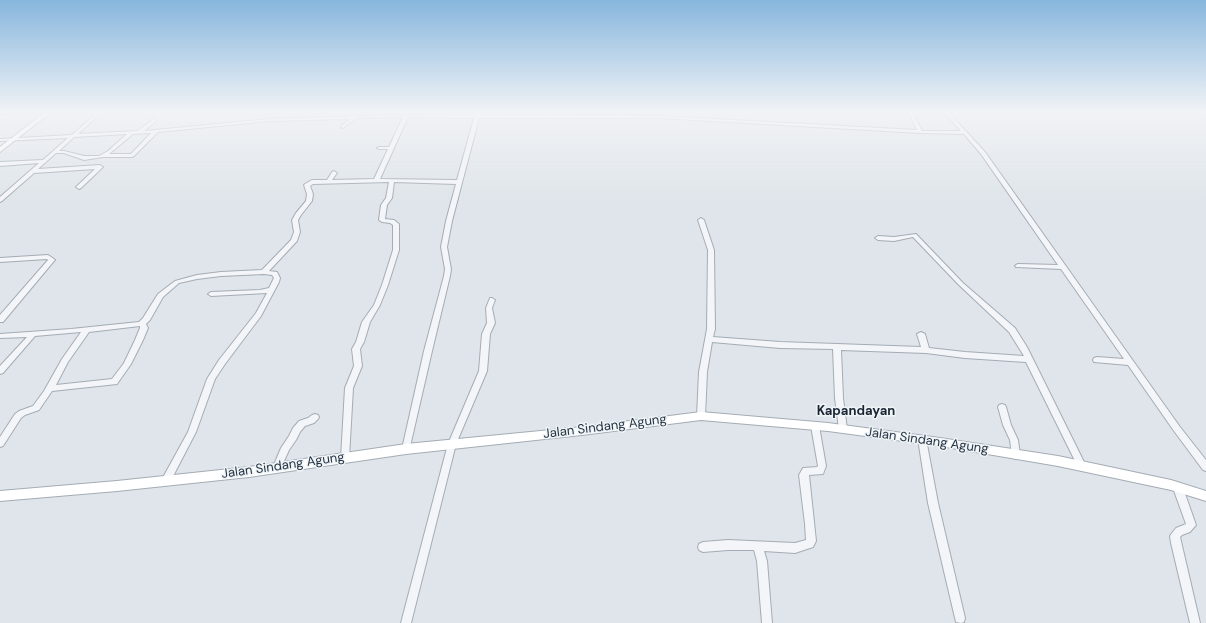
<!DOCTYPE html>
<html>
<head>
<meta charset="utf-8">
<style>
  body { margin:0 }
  canvas { display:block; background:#dfe5ea }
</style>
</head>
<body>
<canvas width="1206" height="623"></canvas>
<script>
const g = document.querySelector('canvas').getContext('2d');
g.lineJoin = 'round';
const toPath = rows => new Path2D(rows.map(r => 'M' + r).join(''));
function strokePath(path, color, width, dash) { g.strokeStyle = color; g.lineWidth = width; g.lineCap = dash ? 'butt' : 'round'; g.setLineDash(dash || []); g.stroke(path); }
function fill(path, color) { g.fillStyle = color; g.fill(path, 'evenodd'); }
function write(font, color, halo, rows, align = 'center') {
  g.font = font + ' "DM Sans",sans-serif'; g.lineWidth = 3; g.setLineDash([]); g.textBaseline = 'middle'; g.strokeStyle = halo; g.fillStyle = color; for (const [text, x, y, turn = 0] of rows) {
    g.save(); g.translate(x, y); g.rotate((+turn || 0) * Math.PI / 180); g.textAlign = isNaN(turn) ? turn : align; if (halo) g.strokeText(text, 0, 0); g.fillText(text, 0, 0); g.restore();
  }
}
const street = toPath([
  [0,113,17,113,15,114,0,114,0,113],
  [97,113,101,113,78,134,137,131,154,119,156,119,156,121,144,131,270,119,354,116,356,115,358,116,475,115,476,113,480,113,480,115,659,116,917,130,909,113,913,113,922,131,961,131,945,113,949,113,985,152,1180,427,1206,460,1206,471,1203,470,1174,431,1128,365,1094,362,1093,360,1094,358,1097,357,1124,359,1061,269,1016,267,1015,266,1016,265,1018,264,1058,265,981,154,964,134,920,133,659,118,479,118,452,221,447,247,451,269,450,276,432,351,409,451,406,453,403,451,402,449,424,351,444,276,445,269,441,247,446,221,456,184,394,182,392,198,387,205,385,219,394,220,399,224,399,250,388,285,380,305,370,322,364,342,360,349,362,366,353,388,349,458,348,461,345,462,342,461,341,458,345,388,354,366,352,349,356,342,362,322,374,305,382,285,393,250,393,225,390,223,382,222,379,220,381,205,386,198,389,182,313,184,310,186,313,194,312,201,301,215,298,220,300,232,297,241,269,271,277,272,280,278,279,282,261,316,225,364,215,379,196,432,169,484,166,485,163,484,161,481,188,432,207,379,219,360,256,313,267,293,211,296,208,294,211,292,260,290,269,288,274,278,272,275,264,274,221,276,197,279,179,283,163,297,150,320,146,324,148,328,143,340,131,364,117,384,52,391,39,410,25,415,21,418,3,446,0,447,0,437,15,414,19,411,33,406,44,391,62,359,81,332,35,336,3,373,0,374,0,366,27,337,0,338,0,334,71,329,139,322,143,318,158,294,175,281,197,275,221,272,262,270,291,240,294,232,292,220,296,213,306,201,307,194,304,185,305,184,312,180,327,180,332,172,334,171,337,173,332,180,374,179,388,149,379,149,377,148,379,147,389,147,403,117,356,118,343,128,341,127,341,126,350,119,270,121,158,132,134,156,132,157,103,157,84,160,64,153,56,153,38,169,100,165,103,167,81,188,79,189,76,187,77,186,95,169,34,173,2,201,0,202,0,197,39,163,0,166,0,162,43,160,68,138,0,141,0,139,72,135,97,113],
  [408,117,474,118,457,180,380,179,408,117],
  [151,133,131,154,109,154,133,134,151,133],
  [127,134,108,151,99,156,84,156,64,151,59,151,74,137,127,134],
  [140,326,140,328,135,340,124,363,112,379,56,385,68,362,89,332,140,326],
  [701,218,704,220,714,250,715,329,713,337,780,342,921,347,917,334,921,332,925,334,929,348,965,352,1024,356,1009,332,959,285,913,237,894,241,878,240,875,238,878,236,894,237,916,234,963,283,1015,328,1027,347,1086,466,1085,469,1082,470,1079,469,1026,362,965,358,926,353,841,350,843,398,847,429,846,431,843,432,840,431,839,429,835,398,833,349,780,348,712,342,707,372,705,416,704,418,701,419,698,418,697,416,699,372,707,329,708,250,698,220,701,218],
  [48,255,54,259,55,260,54,261,3,322,0,322,0,315,48,260,47,259,0,262,0,258,48,255],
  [490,298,492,298,495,300,492,308,495,323,490,334,487,371,456,444,411,623,401,623,448,444,479,371,482,334,487,323,486,308,490,298],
  [1002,404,1005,405,1006,407,1011,425,1018,440,1020,455,1019,458,1016,459,1013,458,1012,455,1010,440,1003,425,998,407,999,405,1002,404],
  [315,414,318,415,319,417,318,419,314,423,305,426,300,432,296,440,289,450,280,470,277,471,274,470,273,467,281,448,289,436,293,428,299,421,308,418,312,415,315,414],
  [815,423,818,424,819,426,826,466,823,474,809,475,816,541,813,547,795,553,764,551,767,561,772,623,762,623,757,561,754,550,728,550,703,552,699,550,698,547,699,544,703,542,728,540,795,543,806,540,805,524,799,475,803,468,817,467,818,466,811,426,812,424,815,423],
  [922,436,925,437,926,439,938,503,965,618,964,622,961,623,956,622,955,618,928,503,918,439,919,437,922,436],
  [1178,484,1181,485,1183,488,1196,525,1190,532,1182,535,1180,537,1200,623,1190,623,1171,543,1170,536,1172,533,1176,528,1186,524,1173,488,1175,485,1178,484]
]);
const secondary = toPath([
  [44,113,50,113,0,152,0,147,44,113],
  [701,412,828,423,940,438,1058,456,1171,480,1206,491,1206,501,1171,490,1058,466,940,446,828,431,701,420,582,435,406,454,249,477,117,491,0,501,0,491,117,481,249,467,406,444,582,427,701,412]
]);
strokePath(street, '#a4acb5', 2);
strokePath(secondary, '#a4acb5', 2);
fill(street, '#f3f5f8');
fill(secondary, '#fff');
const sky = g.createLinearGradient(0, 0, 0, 200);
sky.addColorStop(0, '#87b6dd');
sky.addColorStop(0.56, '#f1f3f6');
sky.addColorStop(1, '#f1f3f600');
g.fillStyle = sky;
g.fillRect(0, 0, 1206, 200);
write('bold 13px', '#192533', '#eff4f7', [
  ["Kapandayan",856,412]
]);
write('13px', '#273443', '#eff4f7', [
  ["Jalan Sindang Agung",605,427,-7],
  ["Jalan Sindang Agung",927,441,8],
  ["Jalan Sindang Agung",283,466,-8]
]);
</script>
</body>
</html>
